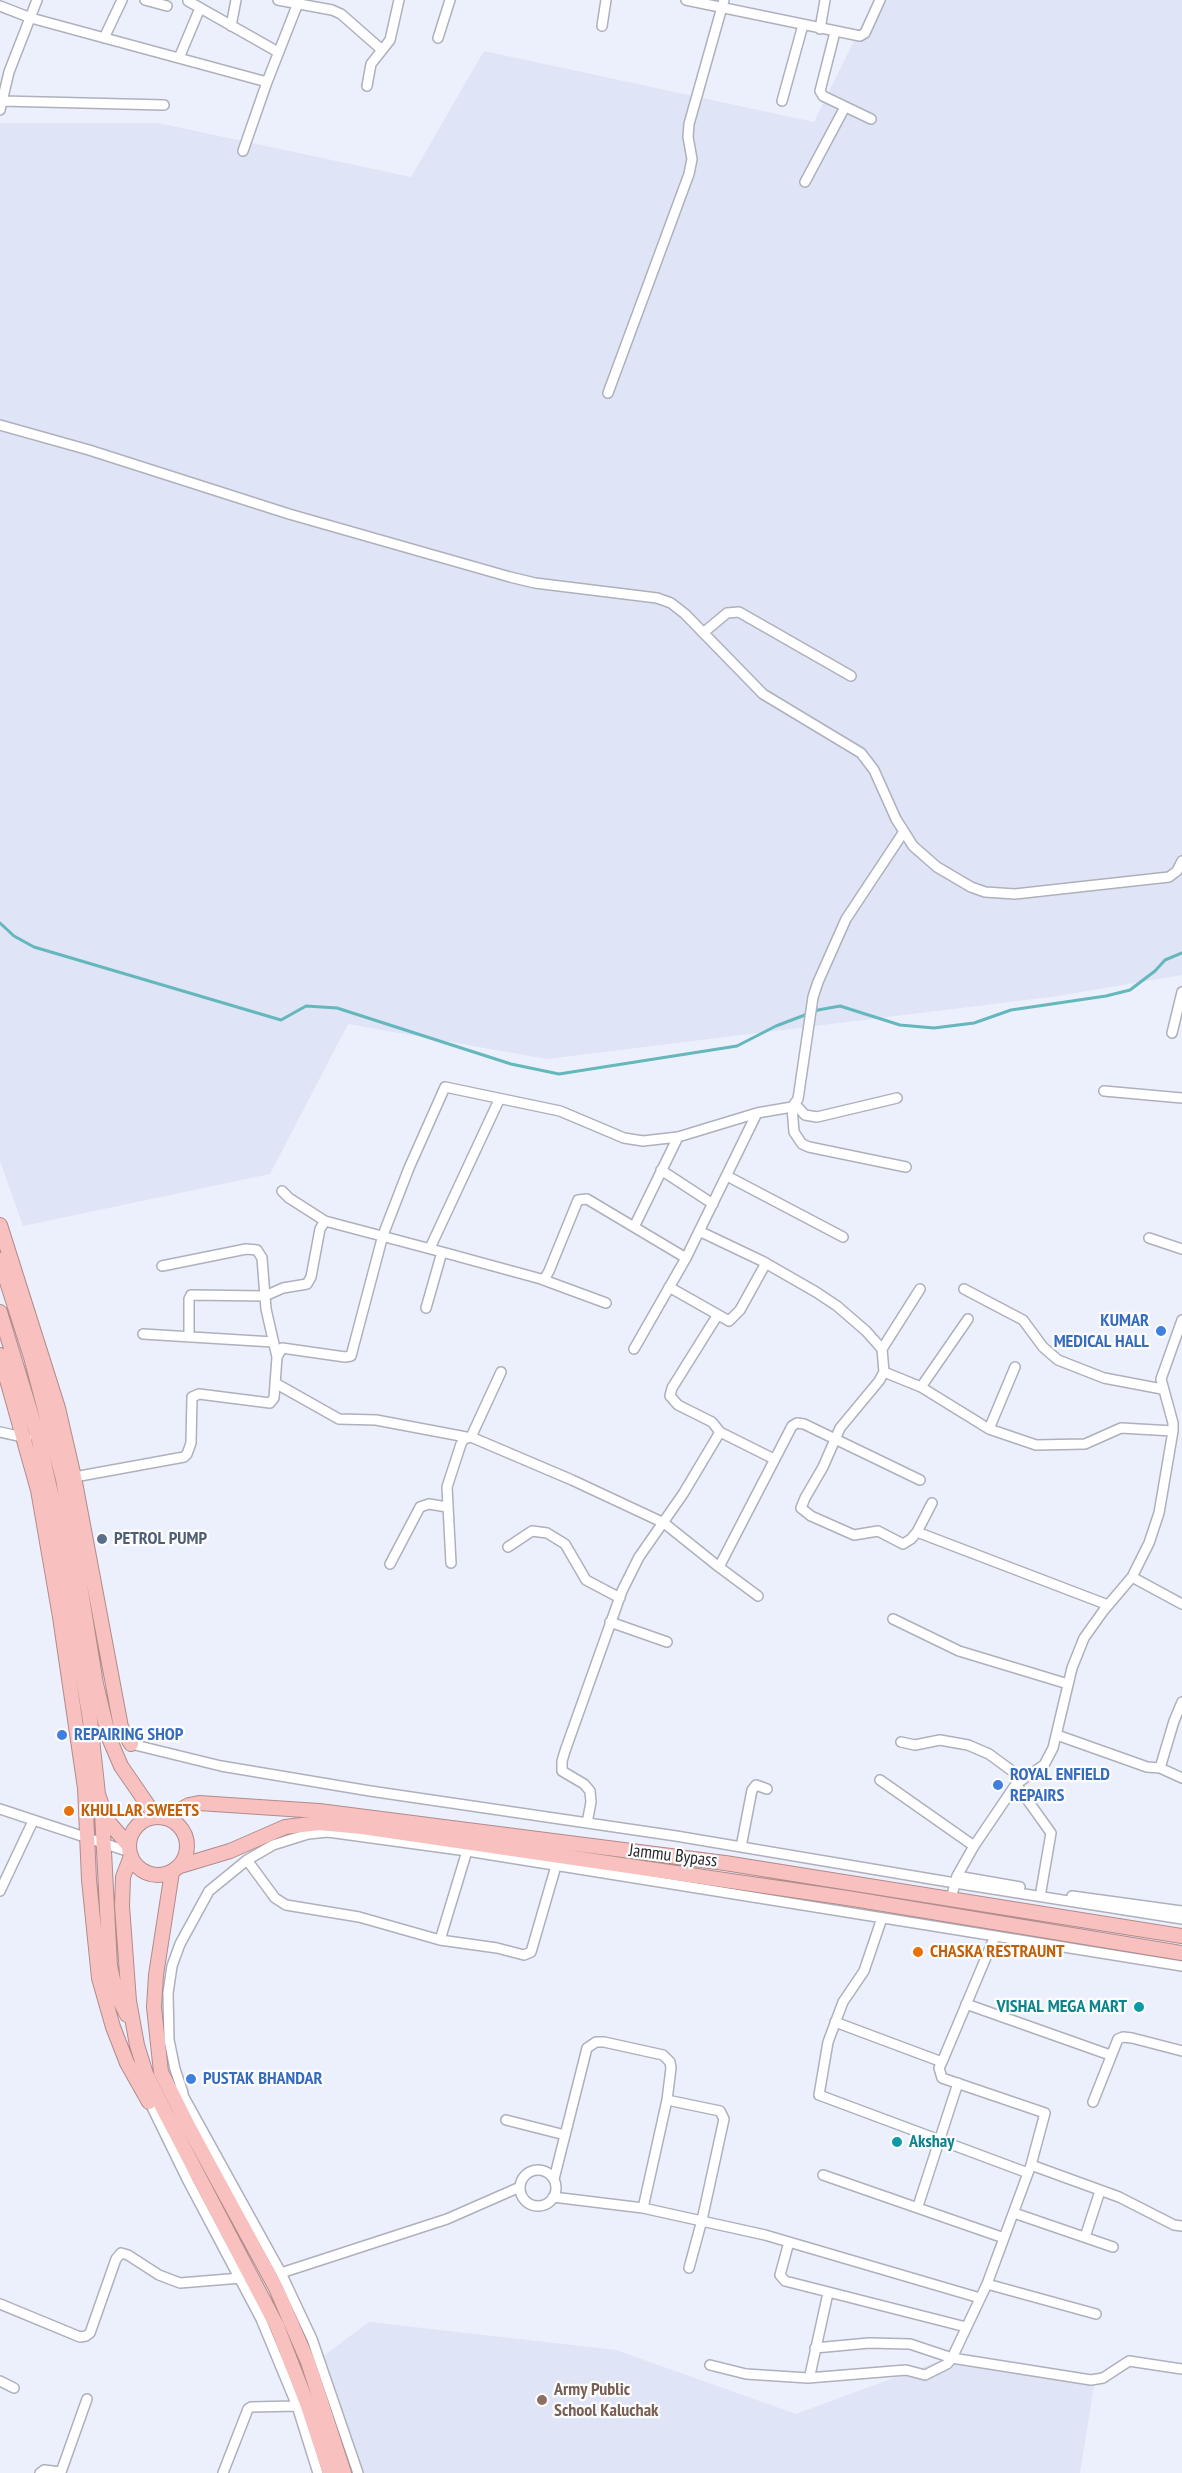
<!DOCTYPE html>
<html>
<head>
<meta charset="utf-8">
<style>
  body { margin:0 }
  canvas { display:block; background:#eceffc }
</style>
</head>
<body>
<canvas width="1182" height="2473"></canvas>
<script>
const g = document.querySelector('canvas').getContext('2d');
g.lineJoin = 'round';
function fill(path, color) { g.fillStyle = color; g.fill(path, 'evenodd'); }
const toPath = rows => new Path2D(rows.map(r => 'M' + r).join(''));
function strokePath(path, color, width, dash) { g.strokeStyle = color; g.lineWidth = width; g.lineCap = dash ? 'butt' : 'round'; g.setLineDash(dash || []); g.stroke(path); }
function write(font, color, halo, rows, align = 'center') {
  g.font = font + ' "PT Sans Narrow",sans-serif'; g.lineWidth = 4.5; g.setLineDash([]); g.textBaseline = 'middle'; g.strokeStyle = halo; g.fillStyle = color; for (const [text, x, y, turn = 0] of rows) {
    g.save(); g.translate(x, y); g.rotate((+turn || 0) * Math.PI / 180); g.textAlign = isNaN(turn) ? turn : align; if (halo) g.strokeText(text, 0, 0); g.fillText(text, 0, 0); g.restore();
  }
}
fill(toPath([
  [874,0,1182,0,1182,975,1058,996,547,1059,348,1024,270,1174,23,1226,0,1161,0,123,158,123,411,177,484,51,814,122],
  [369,2322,616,2350,796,2414,945,2359,1094,2386,1080,2473,351,2473,314,2363]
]), '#dfe4f7');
strokePath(toPath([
  [0,923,14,936,34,947,281,1020,306,1006,337,1008,511,1064,559,1074,737,1046,776,1026,818,1010,840,1006,900,1025,934,1028,974,1023,1011,1010,1106,996,1130,990,1155,971,1165,960,1182,953]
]), '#64b7bb', 3);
const minor = toPath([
  [145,0,167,6],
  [278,0,332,10,341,14,382,50],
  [686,0,860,36,865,33,880,0],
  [188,1,278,52],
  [0,6,31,18,267,82],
  [231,26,236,0],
  [602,26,606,0],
  [820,29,825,0],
  [835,32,820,91,823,96,871,119],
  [104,38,122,0],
  [438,38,450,0],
  [179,58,200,8],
  [367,86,371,64,390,40,399,0],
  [2,101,164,105],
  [782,101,803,25],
  [0,110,9,72,37,0],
  [243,151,267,82,298,3],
  [805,182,845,107],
  [608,393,689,174,692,159,688,137,689,124,724,0],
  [0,425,89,450,289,514,510,577,535,583,657,598,671,603,685,614,763,694,861,753,874,770,896,819,913,846,937,867,971,887,985,892,1015,894,1169,877,1177,871,1182,861],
  [703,633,727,613,739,612,851,676],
  [1172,1033,1182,992],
  [1104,1091,1182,1098],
  [795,1104,805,1115,817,1117,897,1098],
  [792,1107,794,1132,802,1144,809,1147,906,1167],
  [678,1137,634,1227,686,1258,757,1113],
  [661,1170,713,1204],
  [727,1176,843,1237],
  [282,1191,289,1198,325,1221],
  [699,1231,762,1261,816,1292,837,1306,866,1331,882,1349],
  [1149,1238,1182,1249],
  [430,1248,499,1100],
  [162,1266,246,1249,257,1250,262,1258,266,1309,277,1357],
  [541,1279,606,1303],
  [669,1287,729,1321,740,1310,766,1263],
  [920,1289,882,1349,884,1372,879,1381,840,1428,823,1467,805,1498,801,1508,811,1516,854,1535,878,1531,903,1544,911,1539,917,1532,932,1503],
  [964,1289,1023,1320,1043,1347,1058,1360,1104,1378,1162,1389],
  [426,1308,442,1252,541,1279,545,1278,549,1271,578,1200,587,1199,634,1227],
  [717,1316,672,1388,670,1396,678,1405,712,1422,720,1432,774,1459],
  [143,1334,273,1342],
  [189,1337,189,1299,191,1295,265,1296,283,1288,307,1284,311,1277,320,1229,325,1221,442,1252],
  [634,1349,686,1258],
  [884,1372,921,1387,989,1429,1036,1445,1085,1444,1121,1428,1173,1431],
  [275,1383,339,1419,376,1420,466,1437],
  [921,1387,968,1319],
  [989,1429,1015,1367],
  [0,1432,27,1438],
  [471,1437,501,1372],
  [69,1478,184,1457,187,1454,191,1443,192,1397,199,1394,270,1403,274,1398,277,1357,282,1348,345,1357,351,1356,383,1235,409,1168,445,1087,560,1111,624,1138,643,1141,678,1137,757,1113,792,1107,798,1099,813,997,818,982,846,919,903,833],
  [917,1532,1108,1605],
  [508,1547,532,1531,547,1533,565,1544,586,1580,620,1598],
  [451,1563,447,1487,461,1444,464,1439,471,1437,572,1480,664,1523,719,1567],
  [390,1564,420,1507,429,1504,447,1507],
  [1132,1577,1182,1604],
  [758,1596,719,1567,792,1426,797,1423,804,1424,920,1480],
  [893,1619,959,1651,1068,1684],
  [610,1622,667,1642],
  [1057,1735,1147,1767,1160,1768,1174,1721,1182,1702],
  [901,1742,915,1745,940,1740,968,1745,989,1754,1023,1779],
  [131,1744,221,1766,370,1791,676,1836,955,1883,1182,1919],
  [1160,1768,1182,1778],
  [880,1780,974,1846],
  [1016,1784,1051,1833,1041,1891],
  [0,1809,130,1852],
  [587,1823,591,1802,590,1791,584,1784,562,1771,562,1761,565,1751,622,1591,639,1557,683,1494,720,1432],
  [741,1847,752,1790,756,1785,767,1789],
  [247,1860,275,1898,286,1905,359,1917,440,1940,497,1948,524,1955,531,1952,556,1866],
  [957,1876,1020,1887],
  [0,1891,33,1821],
  [1072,1896,1182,1911],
  [951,1899,957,1876,974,1846,1016,1784,1044,1765,1053,1748,1072,1668,1084,1638,1104,1610,1132,1577,1149,1543,1159,1513,1173,1431,1173,1423,1161,1379,1182,1320],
  [882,1918,864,1971,843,2002,828,2042,819,2095,1028,2173],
  [440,1940,467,1851],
  [966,2004,1110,2055],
  [835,2022,942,2062,995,1936],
  [180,2090,281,2273,312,2339,358,2473],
  [183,2093,175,2069,169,2040,168,1993,172,1966,180,1944,209,1891,247,1860,273,1845,308,1834,328,1832,467,1851,1182,1966],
  [148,2099,188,2181,261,2319,297,2406,318,2473],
  [667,2100,720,2111,724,2119,702,2220,689,2268],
  [1093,2102,1118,2039,1123,2037,1132,2038,1182,2051],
  [506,2120,565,2135],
  [1031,2165,1119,2197,1174,2225,1182,2226],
  '520 2188a18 18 0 1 1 36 0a18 18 0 1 1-36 0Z',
  [823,2175,1004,2238],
  [554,2179,587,2048,596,2042,604,2042,663,2055,670,2062,671,2068,667,2100,643,2208],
  [553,2197,643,2208,765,2235,980,2298],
  [918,2206,958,2083],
  [1014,2213,1113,2247],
  [1085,2237,1100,2191],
  [789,2242,780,2275,785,2281,966,2327],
  [281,2273,447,2219,520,2187],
  [987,2284,1096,2314],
  [0,2304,80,2337,86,2336,90,2333,116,2259,121,2253,128,2255,159,2275,180,2283,241,2278],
  [815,2348,869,2343,910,2344,952,2358,987,2284,1031,2165,1045,2113,942,2078,939,2068,942,2062],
  [710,2365,746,2374,808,2378,810,2375,828,2293],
  [808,2378,906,2370,925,2375,947,2364,952,2358,1091,2380,1103,2378,1129,2361,1182,2369],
  [0,2381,14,2388],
  [40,2473,44,2470,61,2472,87,2399],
  [223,2473,248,2409,251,2407,297,2406]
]);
const highway = toPath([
  [0,1225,58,1408,74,1477,121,1727,131,1744],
  [0,1260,31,1357,63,1479,96,1684,109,1738,121,1766,156,1817],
  [0,1312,39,1440,58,1525,90,1720,98,1794,107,1820,129,1846],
  [0,1355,38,1490,60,1617,85,1788,89,1880,99,1978,113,2027,127,2063,149,2102],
  [102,1813,110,1966,116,1993,127,2015],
  '129 1846a29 29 0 1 1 58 0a29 29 0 1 1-58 0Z',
  [165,1818,189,1805,199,1803,319,1811,725,1863,1182,1936],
  [131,1856,123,1877,122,1906,129,2001,137,2045,146,2074,165,2112,277,2326,308,2406,330,2473],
  [180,1866,230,1851,285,1827,319,1823,362,1827,847,1898,1182,1953],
  [172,1872,156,1975,154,2007,161,2072,187,2124,276,2288,308,2362,344,2473]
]);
strokePath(minor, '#aeb1bc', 12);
strokePath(highway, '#b08c8c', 16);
strokePath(minor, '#fff', 9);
strokePath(highway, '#f8c1bf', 14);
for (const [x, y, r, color] of [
  [1161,1331,6,"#3f7fe0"],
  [102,1539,6,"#5c6f8a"],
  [62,1735,6,"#3f7fe0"],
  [998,1785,6,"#3f7fe0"],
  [69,1811,6,"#e8710a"],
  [918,1952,6,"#e8710a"],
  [1139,2007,6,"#0f9aa8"],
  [191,2079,6,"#3f7fe0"],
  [897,2142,6,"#0f9aa8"],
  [542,2400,6,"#8d6e63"]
]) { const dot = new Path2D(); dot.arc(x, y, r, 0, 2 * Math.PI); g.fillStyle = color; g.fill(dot); strokePath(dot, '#fdfdfd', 2); }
write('bold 18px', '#366cbe', '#fdfdfd', [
  ["KUMAR",1149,1321,"right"],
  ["MEDICAL HALL",1149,1342,"right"],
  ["REPAIRING SHOP",74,1735],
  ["ROYAL ENFIELD",1010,1775],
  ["REPAIRS",1010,1796],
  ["PUSTAK BHANDAR",203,2079]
], 'left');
write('bold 18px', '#4e5e75', '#fdfdfd', [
  ["PETROL PUMP",114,1539]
], 'left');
write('bold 18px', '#c56008', '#fdfdfd', [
  ["KHULLAR SWEETS",81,1811],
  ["CHASKA RESTRAUNT",930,1952]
], 'left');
write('18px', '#292a2e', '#fdfdfd', [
  ["Jammu Bypass",673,1856,7]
]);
write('bold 18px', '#0d838f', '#fdfdfd', [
  ["VISHAL MEGA MART",1127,2007],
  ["Akshay",909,2142,"left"]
], 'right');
write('bold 18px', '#785e54', '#fdfdfd', [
  ["Army Public",554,2390],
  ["School Kaluchak",554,2411]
], 'left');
</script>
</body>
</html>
